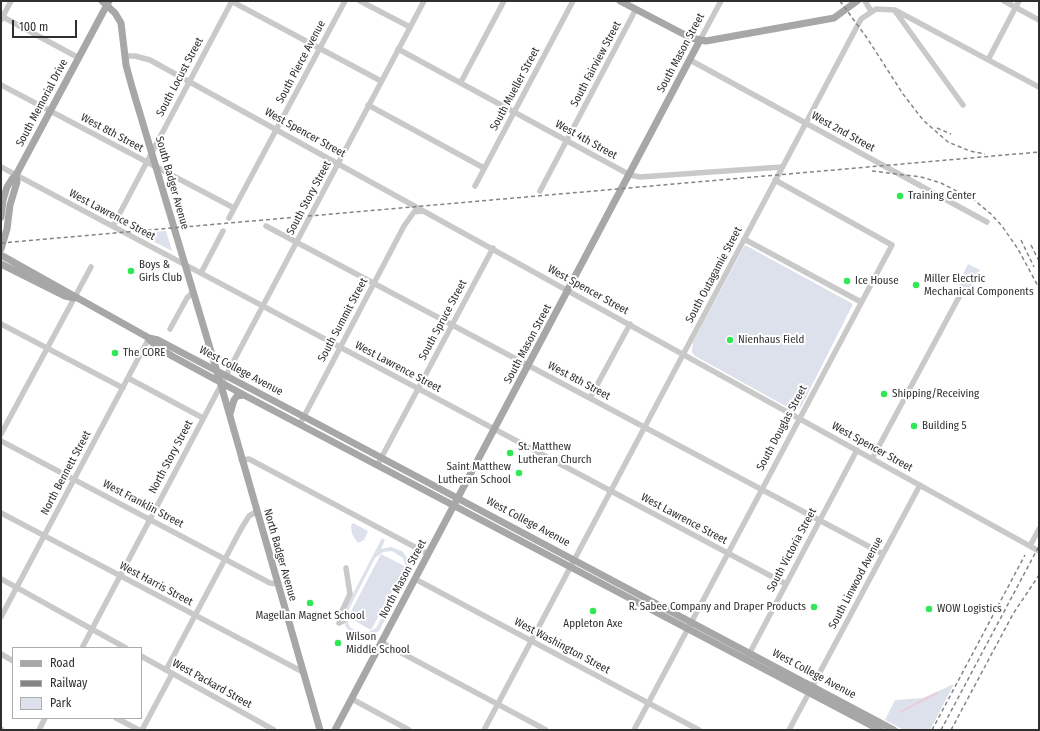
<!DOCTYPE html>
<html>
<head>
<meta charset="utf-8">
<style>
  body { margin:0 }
  #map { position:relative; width:1040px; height:731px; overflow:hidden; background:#fff; font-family:"Fira Sans Condensed",sans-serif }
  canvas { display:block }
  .frame { position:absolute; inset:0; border:2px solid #2f2f2f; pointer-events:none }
  .legend { position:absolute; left:12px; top:647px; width:130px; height:72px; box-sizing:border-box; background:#fff; border:1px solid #acacac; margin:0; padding:5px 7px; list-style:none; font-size:12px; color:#2f2f2f }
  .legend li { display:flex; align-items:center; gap:8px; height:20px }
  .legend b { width:20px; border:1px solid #acacac }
  .scale { position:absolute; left:12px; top:20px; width:65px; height:18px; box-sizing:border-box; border:2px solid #2f2f2f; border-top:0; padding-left:5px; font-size:12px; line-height:14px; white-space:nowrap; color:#2f2f2f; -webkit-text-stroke:3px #fff; paint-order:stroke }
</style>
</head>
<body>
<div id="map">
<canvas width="1040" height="731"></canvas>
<div class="frame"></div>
<ul class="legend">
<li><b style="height:5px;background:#a7a7a7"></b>Road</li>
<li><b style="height:5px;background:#848484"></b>Railway</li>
<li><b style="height:11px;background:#dde1ec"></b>Park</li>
</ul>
<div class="scale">100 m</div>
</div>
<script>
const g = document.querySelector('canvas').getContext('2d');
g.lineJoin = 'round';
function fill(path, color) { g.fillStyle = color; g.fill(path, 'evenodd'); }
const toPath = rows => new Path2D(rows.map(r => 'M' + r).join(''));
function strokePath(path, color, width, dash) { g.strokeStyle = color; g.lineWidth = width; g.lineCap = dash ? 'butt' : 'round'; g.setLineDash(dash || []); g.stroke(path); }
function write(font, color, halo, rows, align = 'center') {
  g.font = font + ' "Fira Sans Condensed",sans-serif'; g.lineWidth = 4; g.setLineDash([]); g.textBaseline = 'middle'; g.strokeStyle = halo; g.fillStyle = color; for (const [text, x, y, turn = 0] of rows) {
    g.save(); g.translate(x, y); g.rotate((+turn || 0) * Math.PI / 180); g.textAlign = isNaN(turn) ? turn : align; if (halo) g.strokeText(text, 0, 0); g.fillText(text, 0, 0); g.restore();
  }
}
fill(toPath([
  [166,231,172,251,137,233],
  [745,245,853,304,801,407,795,409,789,408,695,356,692,352,693,342],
  [968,264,980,270,969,290,958,284],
  [353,523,368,531,364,540,358,543,352,534,351,526],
  [382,538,385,540,381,549,391,547,402,551,408,559,410,571,379,631,368,637,358,637,351,633,346,627,343,620,346,607],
  [392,551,403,558,406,567,405,575,376,628,367,633,357,632,350,627,348,622,349,609,375,558,383,552],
  [381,554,406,567,371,630,348,617],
  [954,684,930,730,904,730,885,720,895,700,923,698]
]), '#dde1ec');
strokePath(toPath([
  [900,712,937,693]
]), '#edc9d5', 1.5);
strokePath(toPath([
  [231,1,381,81],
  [360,1,410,27],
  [865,1,871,11],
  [1004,1,1039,20],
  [895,11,963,105],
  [1,16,79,58],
  [1,20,11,1],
  [700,40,721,1],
  [398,49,630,175,640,177,782,167],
  [125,56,135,56,150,60,1039,551],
  [690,60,987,222],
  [988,60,1019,1],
  [461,82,504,1],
  [1,85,234,208],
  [368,105,484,168],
  [1,167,786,584],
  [475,186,573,1],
  [540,191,636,9],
  [229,218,345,1],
  [113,226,232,1],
  [266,226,883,554],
  [744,239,861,302],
  [201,273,223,231],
  [1,324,123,388],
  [170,329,187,298,192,293],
  [128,378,203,418],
  [590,398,630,324],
  [300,424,404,226,414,212,423,211],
  [1,434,91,267],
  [1,441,270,583,277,584],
  [872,459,959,297],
  [241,460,249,459,428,554],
  [378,464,493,248],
  [1,513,303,672],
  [1030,546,1039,529],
  [1,579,126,648],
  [415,579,699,730],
  [1,617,149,338],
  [339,623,343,621,342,611,350,594,346,568],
  [381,642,546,730],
  [82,648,424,1],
  [1,654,13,661],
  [141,656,274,730],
  [746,660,857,450],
  [166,670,241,529,249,516,256,512],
  [352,699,409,730],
  [116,718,139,730],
  [1,729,2,730],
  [39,730,45,718],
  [142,730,172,674],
  [484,730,861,19,876,9,895,10,1039,87],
  [634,730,892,245,775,180],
  [789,730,920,485]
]), '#c9c9c9', 5.5);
strokePath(toPath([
  [102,1,115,13,121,23,126,65,132,87,221,385,320,730],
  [620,1,691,38,706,41,834,18,857,1],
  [1,217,3,200,7,187,12,179,16,175,109,1],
  [1,249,7,229,10,205,17,182,16,175],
  [1,255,149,338,158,340,314,422,894,730],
  [1,264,65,296,74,298],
  [149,339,156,346,172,356,244,395,880,730],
  [230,414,234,400,237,396,244,395],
  [335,730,700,40]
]), '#a7a7a7', 7);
strokePath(toPath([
  [840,1,867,38,903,94,923,120,948,142,970,151,985,154],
  [937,128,951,134],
  [872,171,921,177,941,183,974,200,991,214,1002,226,1018,249,1039,288],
  [1021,240,1034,267],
  [1,243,1039,152],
  [1031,245,1039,261],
  [932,730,1025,555],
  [941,730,1039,546],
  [951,730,1013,614,1039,575]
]), '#848484', 1.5, [4, 3]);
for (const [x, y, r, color] of [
  [900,196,4,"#2fe854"],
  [131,271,4,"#2fe854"],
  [847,281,4,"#2fe854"],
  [916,285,4,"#2fe854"],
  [730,340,4,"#2fe854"],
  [115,353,4,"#2fe854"],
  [884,394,4,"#2fe854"],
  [914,426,4,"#2fe854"],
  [510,453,4,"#2fe854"],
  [519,473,4,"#2fe854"],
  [310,603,4,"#2fe854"],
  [814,607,4,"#2fe854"],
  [929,609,4,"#2fe854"],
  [593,611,4,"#2fe854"],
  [338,643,4,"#2fe854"]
]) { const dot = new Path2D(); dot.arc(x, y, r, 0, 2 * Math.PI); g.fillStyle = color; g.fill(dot); strokePath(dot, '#fff', 1.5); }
write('11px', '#2f2f2f', '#fff', [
  ["South Mason Street",681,53,-62],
  ["South Pierce Avenue",301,62,-62],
  ["South Fairview Street",596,64,-62],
  ["South Locust Street",180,77,-62],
  ["South Mueller Street",515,89,-62],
  ["South Memorial Drive",42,103,-62],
  ["West 2nd Street",843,132,29],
  ["West 8th Street",112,133,28],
  ["West Spencer Street",305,133,29],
  ["West 4th Street",586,140,29],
  ["South Badger Avenue",172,183,74],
  ["South Story Street",309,198,-62],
  ["West Lawrence Street",112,215,28],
  ["South Outagamie Street",714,275,-62],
  ["West Spencer Street",588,290,29],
  ["South Summit Street",343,320,-62],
  ["South Spruce Street",443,320,-62],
  ["South Mason Street",528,344,-62],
  ["West Lawrence Street",398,367,28],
  ["West College Avenue",241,371,28],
  ["West 8th Street",579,381,28],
  ["South Douglas Street",782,428,-62],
  ["West Spencer Street",872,447,29],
  ["North Story Street",171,457,-62],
  ["North Bennett Street",66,473,-62],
  ["West Franklin Street",143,504,28],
  ["West Lawrence Street",684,519,28],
  ["West College Avenue",528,522,28],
  ["South Victoria Street",792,550,-62],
  ["North Badger Avenue",280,555,74],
  ["North Mason Street",403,579,-62],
  ["South Linwood Avenue",856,583,-62],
  ["West Harris Street",156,584,28],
  ["West Washington Street",562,646,28],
  ["West College Avenue",814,674,28],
  ["West Packard Street",212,684,29]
]);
write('11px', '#2f2f2f', '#fff', [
  ["Training Center",908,196],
  ["Boys &",139,265],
  ["Girls Club",139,278],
  ["Miller Electric",924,279],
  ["Mechanical Components",924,292],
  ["Ice House",855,281],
  ["Nienhaus Field",738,340],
  ["The CORE",123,353],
  ["Shipping/Receiving",892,394],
  ["Building 5",922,426],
  ["St. Matthew",518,447],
  ["Lutheran Church",518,460],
  ["Saint Matthew",511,467,"right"],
  ["Lutheran School",511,480,"right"],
  ["R. Sabee Company and Draper Products",806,607,"right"],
  ["WOW Logistics",937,609],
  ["Magellan Magnet School",310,616,"center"],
  ["Appleton Axe",593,624,"center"],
  ["Wilson",346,637],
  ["Middle School",346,650]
], 'left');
</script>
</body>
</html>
